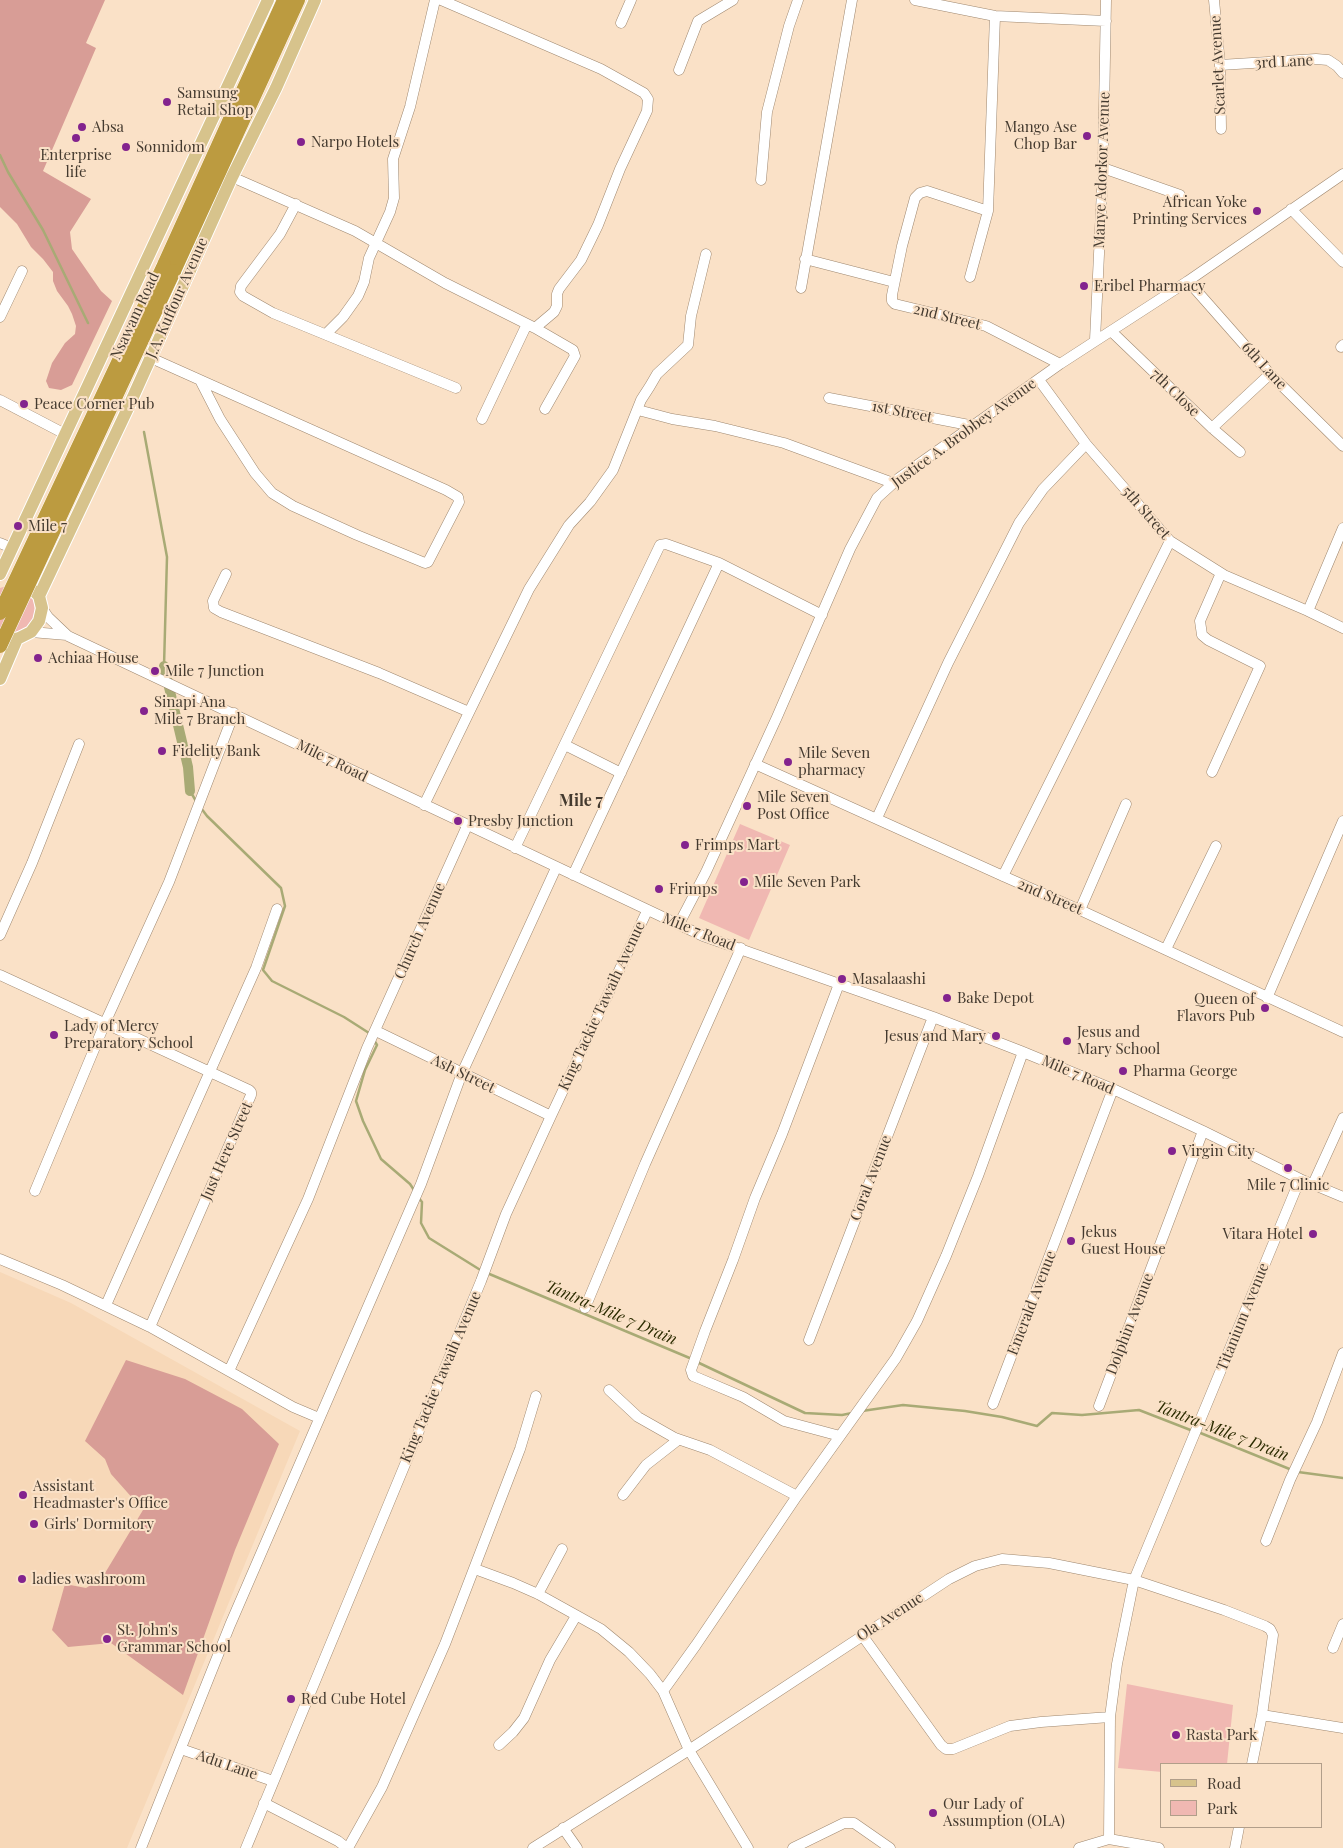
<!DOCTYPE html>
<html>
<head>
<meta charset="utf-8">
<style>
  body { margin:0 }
  #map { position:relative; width:1343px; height:1848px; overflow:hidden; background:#fae1c7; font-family:"Playfair Display",serif }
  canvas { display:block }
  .legend { position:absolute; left:1160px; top:1763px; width:162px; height:65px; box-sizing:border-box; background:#fae1c7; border:1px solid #b19e8a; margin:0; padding:6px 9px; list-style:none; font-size:15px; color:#443a2f }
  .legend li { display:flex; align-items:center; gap:10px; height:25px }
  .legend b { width:25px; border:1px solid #b19e8a }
</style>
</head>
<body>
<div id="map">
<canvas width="1343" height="1848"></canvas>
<ul class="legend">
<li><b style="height:6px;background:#d7c38c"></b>Road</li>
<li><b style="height:14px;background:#f0b8b2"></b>Park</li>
</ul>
</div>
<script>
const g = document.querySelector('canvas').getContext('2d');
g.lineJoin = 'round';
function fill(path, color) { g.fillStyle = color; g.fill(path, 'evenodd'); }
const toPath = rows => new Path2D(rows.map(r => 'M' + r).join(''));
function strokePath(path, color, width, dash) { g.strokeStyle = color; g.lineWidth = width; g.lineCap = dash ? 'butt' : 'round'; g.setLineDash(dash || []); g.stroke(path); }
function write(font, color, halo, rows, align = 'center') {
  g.font = font + ' "Playfair Display",serif'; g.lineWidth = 4; g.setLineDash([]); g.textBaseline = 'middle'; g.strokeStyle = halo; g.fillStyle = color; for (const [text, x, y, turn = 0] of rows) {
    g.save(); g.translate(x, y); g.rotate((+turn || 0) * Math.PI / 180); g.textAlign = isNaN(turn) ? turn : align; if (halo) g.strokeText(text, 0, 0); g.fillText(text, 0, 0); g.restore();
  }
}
fill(toPath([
  [0,1272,71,1303,300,1431,127,1848,0,1848]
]), '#f7d8b8');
fill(toPath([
  [10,585,31,594,34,601,35,617,31,624,25,629,18,632,10,633,0,630,0,588],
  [740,824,790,845,749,940,699,918],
  [1127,1684,1233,1705,1227,1764,1162,1764,1162,1772,1118,1768]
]), '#f0b8b2');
fill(toPath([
  [0,0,105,0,86,43,96,48,43,171,91,199,70,232,72,249,101,291,112,301,72,385,61,390,49,388,46,381,52,363,65,343,75,334,76,326,72,314,68,306,57,291,53,281,53,272,43,259,31,247,17,224,0,207],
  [126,1360,185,1379,242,1409,279,1444,235,1550,183,1695,111,1643,68,1647,52,1630,65,1584,86,1588,102,1578,143,1510,111,1474,105,1459,85,1441]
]), '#d89d96');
strokePath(toPath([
  [0,155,8,172,43,230,88,323],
  [144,432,167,557,164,666],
  [190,791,196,801],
  [201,808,207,816,281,888,285,906,263,970,272,981,344,1017,369,1033],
  [374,1040,377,1045,365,1070,356,1101,363,1121,381,1159,410,1184,414,1190],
  [418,1197,422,1202,421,1223,429,1238,482,1271],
  [487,1273,692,1359],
  [697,1362,805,1413,842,1415,852,1413],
  [862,1411,903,1405,965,1411,1002,1417,1037,1426,1052,1413,1082,1415,1139,1410,1193,1431],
  [1198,1432,1292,1470],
  [1298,1472,1343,1478]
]), '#a8aa75', 2.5);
strokePath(toPath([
  [164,666,188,767,190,791]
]), '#a8aa75', 10);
const minor = toPath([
  [441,0,601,69,644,93,648,99,647,111,620,169,598,225,581,260,559,289,557,294,557,306,554,312,535,328],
  [915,0,995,16,1106,21],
  [1214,0,1220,65,1221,129],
  [621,23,631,0],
  [1220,65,1316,59,1328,60,1337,66,1343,73],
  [679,70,698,21,733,0],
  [1103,168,1180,195],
  [232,177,355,231,445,283,535,328,573,350,575,356,545,409],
  [761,180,767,112,789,26,798,0],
  [296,204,280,234,241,286,240,292,243,296,273,313,456,388],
  [1291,209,1343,262],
  [988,211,927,191,920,193,915,198,902,246,892,295,892,301,895,304,986,326,1060,364],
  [805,259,894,282],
  [970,277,988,211,995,16],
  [1188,281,1270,374,1343,446],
  [801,288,852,0],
  [0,317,22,271],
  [1111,331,1212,428,1240,452],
  [326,334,343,317,358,296,364,282,369,258,390,212,394,198,393,159,410,107,435,0],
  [1095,340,1103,168,1106,0],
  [1341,347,1343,345],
  [151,358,446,490,458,497,459,502,428,562,425,563,357,535,293,506,272,493,255,473,220,419,200,380],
  [1039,380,1086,444,1170,541,1224,575,1308,611,1343,628],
  [829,398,974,426],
  [0,400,65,434],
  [638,410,672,419,715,426,784,443,893,483],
  [482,419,527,324],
  [1212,428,1270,374],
  [0,543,12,548],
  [226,574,213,601,214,608,221,612,379,673,469,712],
  [42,608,48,617,68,636,703,936,933,1017,1023,1052,1113,1089,1203,1131,1300,1179,1343,1197],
  [1308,611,1343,528],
  [31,632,67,635],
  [565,745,621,773],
  [755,764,1003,876,1080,910,1343,1032],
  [1212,772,1260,666,1208,640,1202,635,1200,621,1221,573],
  [424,805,529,589,569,525,590,502,613,470,641,400,650,386,657,374,688,345,691,316,706,254],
  [877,818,948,663,1019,523,1043,489,1086,444],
  [515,848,660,545,666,544,719,563,822,615],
  [573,875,719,563],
  [1003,876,1170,541],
  [1080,910,1126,804],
  [679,924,706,872,777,717,850,549,877,498,899,478,1060,364,1188,281,1343,174],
  [0,935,32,863,79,744],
  [1166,949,1216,846],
  [0,975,249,1090,251,1092,251,1095,150,1327],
  [839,984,782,1134,755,1198,733,1260,705,1331,691,1370,693,1376,698,1378,743,1397,784,1421,840,1436],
  [1267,998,1343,821],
  [376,1031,551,1116],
  [1313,1184,1343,1118],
  [35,1191,105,1023,169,882,234,713],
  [0,1259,62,1285,150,1327,293,1407,319,1418],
  [106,1305,256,968,277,909],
  [585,1308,645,1164,741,948],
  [809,1340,933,1017],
  [229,1371,308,1199,367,1048,467,826],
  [609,1390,638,1417,675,1438,710,1450,797,1496],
  [993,1404,1113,1089],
  [1099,1406,1203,1131],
  [623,1495,646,1465,678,1440],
  [1266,1541,1290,1480,1317,1422,1343,1353],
  [475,1569,513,1583,538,1594,601,1629,629,1652,650,1674,663,1691,689,1750,748,1848],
  [538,1594,562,1549],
  [862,1635,941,1745,946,1749,953,1749,1010,1726,1041,1722,1110,1717],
  [1333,1648,1343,1624],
  [663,1691,696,1645,797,1496,896,1358,917,1321,946,1256,978,1176,1023,1052],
  [1262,1715,1343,1728],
  [499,1745,513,1732,524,1718,550,1660,576,1616],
  [181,1749,273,1781],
  [264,1803,338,1841,347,1848],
  [563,1828,577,1848],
  [1109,1839,1110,1717,1117,1664,1134,1580,1300,1179],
  [141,1848,230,1625,421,1184,462,1073,556,868],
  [246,1848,481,1281,506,1214,551,1116,647,911],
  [348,1848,382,1787,445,1644,520,1449,536,1396],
  [533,1848,689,1750,949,1579,975,1566,1002,1559,1049,1563,1134,1580,1224,1610,1265,1626,1270,1629,1273,1635,1262,1715,1252,1764],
  [793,1848,844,1823,854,1823,890,1848],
  [1079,1848,1109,1839,1159,1848],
  [1235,1848,1239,1827]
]);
const major = toPath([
  [0,574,268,0],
  [39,596,128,408,232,177,276,88,315,0],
  [0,637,17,639,31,632,39,621,42,608,39,596,34,591],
  [0,679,17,639]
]);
const highway = toPath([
  [164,265,284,0],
  [174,271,298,0]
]);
strokePath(minor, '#9e876f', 11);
strokePath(major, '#fff', 14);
strokePath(highway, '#fff', 15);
strokePath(minor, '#fff', 10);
strokePath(major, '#d7c38c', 12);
strokePath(highway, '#bc9b40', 14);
const highwayBridge = toPath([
  [0,613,164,265],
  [0,646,174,271]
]);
strokePath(highwayBridge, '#fff', 15, []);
strokePath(highwayBridge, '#bc9b40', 14);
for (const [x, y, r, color] of [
  [167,102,5,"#83238e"],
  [82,127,5,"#83238e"],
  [1087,136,5,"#83238e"],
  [76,138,5,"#83238e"],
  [301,142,5,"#83238e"],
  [126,147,5,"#83238e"],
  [1257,211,5,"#83238e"],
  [1084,286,5,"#83238e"],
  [24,404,5,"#83238e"],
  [18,526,5,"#83238e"],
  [38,658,5,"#83238e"],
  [155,671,5,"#83238e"],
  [144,711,5,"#83238e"],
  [162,751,5,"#83238e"],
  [788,762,5,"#83238e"],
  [747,806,5,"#83238e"],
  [458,821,5,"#83238e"],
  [685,845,5,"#83238e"],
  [744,882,5,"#83238e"],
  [659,889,5,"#83238e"],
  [842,979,5,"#83238e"],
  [947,998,5,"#83238e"],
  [1265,1008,5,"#83238e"],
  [54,1035,5,"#83238e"],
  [996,1036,5,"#83238e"],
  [1067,1041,5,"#83238e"],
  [1123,1071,5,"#83238e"],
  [1172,1151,5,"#83238e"],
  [1288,1168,5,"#83238e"],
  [1313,1234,5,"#83238e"],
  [1071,1241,5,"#83238e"],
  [23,1495,5,"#83238e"],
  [34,1524,5,"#83238e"],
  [22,1579,5,"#83238e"],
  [107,1639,5,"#83238e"],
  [291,1699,5,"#83238e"],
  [1176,1735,5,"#83238e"],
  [933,1813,5,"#83238e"]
]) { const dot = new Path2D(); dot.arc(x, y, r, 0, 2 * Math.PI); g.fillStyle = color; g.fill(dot); strokePath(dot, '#fae1c7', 2); }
write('15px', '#443a2f', '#fae1c7', [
  ["3rd Lane",1284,62,-3],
  ["Scarlet Avenue",1218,65,-93],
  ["Manye Adorkor Avenue",1102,170,-88],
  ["J.A. Kuffour Avenue",177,298,-66],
  ["Nsawam Road",135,316,-65],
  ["2nd Street",947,317,14],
  ["6th Lane",1264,366,47],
  ["7th Close",1175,393,44],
  ["1st Street",902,412,11],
  ["Justice A. Brobbey Avenue",964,433,-36],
  ["5th Street",1146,513,49],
  ["Mile 7 Road",332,761,26],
  ["2nd Street",1050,897,23],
  ["Church Avenue",420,931,-66],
  ["Mile 7 Road",699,932,22],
  ["King Tackie Tawaih Avenue",602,1006,-65],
  ["Ash Street",463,1074,26],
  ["Mile 7 Road",1078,1075,23],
  ["Just Here Street",227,1151,-66],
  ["Coral Avenue",871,1178,-69],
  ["Emerald Avenue",1032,1303,-69],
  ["Titanium Avenue",1243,1317,-68],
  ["Dolphin Avenue",1130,1324,-69],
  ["King Tackie Tawaih Avenue",441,1377,-67],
  ["Ola Avenue",890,1617,-33],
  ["Adu Lane",227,1765,19]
]);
write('15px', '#443a2f', '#fae1c7', [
  ["Samsung",177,93],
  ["Retail Shop",177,110],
  ["Absa",92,127],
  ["Mango Ase",1077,127,"right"],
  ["Chop Bar",1077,144,"right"],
  ["Narpo Hotels",311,142],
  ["Sonnidom",136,147],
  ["Enterprise",76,155,"center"],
  ["life",76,172,"center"],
  ["African Yoke",1247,202,"right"],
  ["Printing Services",1247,219,"right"],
  ["Eribel Pharmacy",1094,286],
  ["Peace Corner Pub",34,404],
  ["Mile 7",28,526],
  ["Achiaa House",48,658],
  ["Mile 7 Junction",165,671],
  ["Sinapi Ana",154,702],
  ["Mile 7 Branch",154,719],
  ["Fidelity Bank",172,751],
  ["Mile Seven",798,753],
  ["pharmacy",798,770],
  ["Mile Seven",757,797],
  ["Post Office",757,814],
  ["Presby Junction",468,821],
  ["Frimps Mart",695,845],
  ["Mile Seven Park",754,882],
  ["Frimps",669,889],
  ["Masalaashi",852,979],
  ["Bake Depot",957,998],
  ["Queen of",1255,999,"right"],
  ["Flavors Pub",1255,1016,"right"],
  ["Lady of Mercy",64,1026],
  ["Preparatory School",64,1043],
  ["Jesus and",1077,1032],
  ["Mary School",1077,1049],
  ["Jesus and Mary",986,1036,"right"],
  ["Pharma George",1133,1071],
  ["Virgin City",1182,1151],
  ["Mile 7 Clinic",1288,1185,"center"],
  ["Jekus",1081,1232],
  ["Guest House",1081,1249],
  ["Vitara Hotel",1303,1234,"right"],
  ["Assistant",33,1486],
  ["Headmaster's Office",33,1503],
  ["Girls' Dormitory",44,1524],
  ["ladies washroom",32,1579],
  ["St. John's",117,1630],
  ["Grammar School",117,1647],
  ["Red Cube Hotel",301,1699],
  ["Rasta Park",1186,1735],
  ["Our Lady of",943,1804],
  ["Assumption (OLA)",943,1821]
], 'left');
write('bold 16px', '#443a2f', '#fae1c7', [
  ["Mile 7",581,801]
]);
write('italic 16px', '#2c2c01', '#fae1c7', [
  ["Tantra-Mile 7 Drain",611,1313,23],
  ["Tantra-Mile 7 Drain",1222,1431,21]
]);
</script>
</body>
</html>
